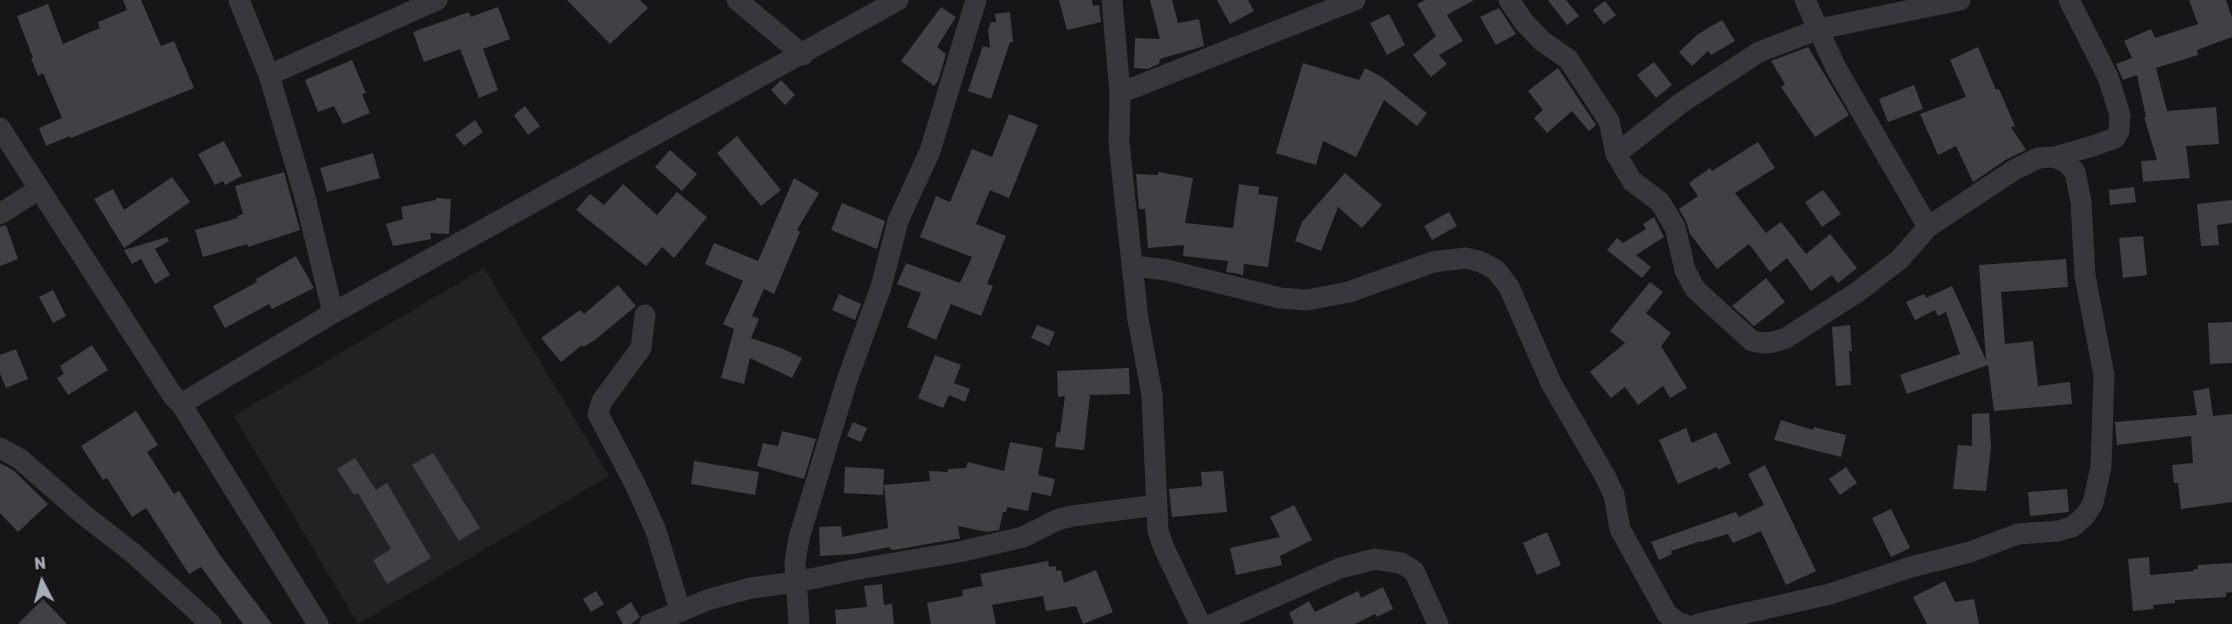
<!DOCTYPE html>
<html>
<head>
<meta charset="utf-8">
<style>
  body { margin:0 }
  #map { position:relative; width:2232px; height:624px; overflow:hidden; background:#161618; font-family:Rubik,sans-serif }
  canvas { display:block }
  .north { position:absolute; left:12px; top:552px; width:60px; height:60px; -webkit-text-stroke:4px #111113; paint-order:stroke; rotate:354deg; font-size:16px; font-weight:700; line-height:24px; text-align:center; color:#a8adb8 }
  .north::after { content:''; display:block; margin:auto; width:21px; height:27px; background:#a8adb8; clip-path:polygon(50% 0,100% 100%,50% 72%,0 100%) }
</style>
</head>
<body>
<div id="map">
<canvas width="2232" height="624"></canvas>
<div class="north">N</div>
</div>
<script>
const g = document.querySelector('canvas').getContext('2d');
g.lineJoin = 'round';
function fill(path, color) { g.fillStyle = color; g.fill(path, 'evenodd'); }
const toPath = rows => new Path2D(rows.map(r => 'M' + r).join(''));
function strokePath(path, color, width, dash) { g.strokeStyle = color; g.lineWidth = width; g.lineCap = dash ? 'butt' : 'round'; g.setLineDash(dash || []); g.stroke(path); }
fill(toPath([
  [484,268,609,476,358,624,234,416]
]), '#222225');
fill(toPath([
  [123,0,141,0,161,46,174,41,194,88,71,138,70,136,46,146,39,128,62,118,43,73,38,76,31,58,33,58,17,16,48,4,63,44,100,28,98,22,127,10],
  [567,0,640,0,648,8,610,44],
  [1059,0,1092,0,1093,6,1099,5,1101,22,1067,30],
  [1150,0,1172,0,1178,23,1199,19,1204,46,1160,59,1159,64,1147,69,1134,68,1135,38,1160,39],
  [1217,0,1248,0,1254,11,1230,24],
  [1425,0,1474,0,1447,15,1463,41,1439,55,1447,64,1431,77,1413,55,1436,36,1417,4],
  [1548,0,1566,0,1579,16,1567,25],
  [2189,0,2226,0,2232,17,2232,37,2197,50,2198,55,2156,68,2167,111,2216,107,2219,144,2186,146,2190,178,2143,182,2141,161,2157,160,2144,117,2146,117,2137,75,2123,80,2116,64,2132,58,2124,41,2151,29,2155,38,2198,24],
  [1605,1,1616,15,1604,24,1593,10],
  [498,7,510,39,483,49,498,90,479,98,460,49,424,62,413,32,469,12,471,17],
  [941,7,956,17,937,47,946,54,938,81,934,86,901,61],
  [1499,8,1516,34,1496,45,1480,17],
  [1010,12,1013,42,1010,42,991,99,968,91,983,46,990,48,988,30,991,22,996,22,995,14],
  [1389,14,1405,45,1387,55,1370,23],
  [1722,20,1735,41,1711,55,1708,51,1692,66,1679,52,1698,34],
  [1808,47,1849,115,1815,137,1781,87,1785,84,1771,61],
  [1978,47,1996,90,1999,89,2015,126,2011,127,2026,150,2007,159,1973,182,1956,146,1938,155,1920,114,1966,97,1950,60],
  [352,60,366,93,362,94,370,113,343,124,334,106,318,112,305,80],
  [1654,62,1672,85,1656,98,1637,75],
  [1303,63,1359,80,1365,68,1382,77,1427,113,1417,126,1384,100,1356,157,1323,141,1316,165,1276,153],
  [1558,68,1596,125,1589,131,1572,111,1547,133,1534,118,1543,110,1528,91],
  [781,80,795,95,785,105,771,90],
  [1914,85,1923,109,1888,122,1879,99],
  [525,106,540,126,528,135,514,115],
  [1009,114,1038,125,1009,198,990,190,976,224,1006,236,987,284,993,286,981,316,951,304,936,340,907,327,921,293,897,284,906,263,960,283,972,257,920,237,936,196,950,202,972,149,992,157],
  [475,120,483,132,464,146,455,135],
  [737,136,781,190,761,206,717,153],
  [224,141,242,176,225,185,223,181,215,185,198,154],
  [1758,142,1775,168,1735,193,1766,233,1781,222,1806,254,1830,234,1857,268,1838,283,1832,275,1811,291,1787,258,1770,272,1749,244,1717,269,1690,234,1686,221,1679,209,1698,196,1689,183,1710,168,1712,171],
  [670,150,697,174,682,191,655,167],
  [373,153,380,178,327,192,320,168],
  [284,172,300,230,248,247,247,244,203,257,195,230,238,218,237,216,243,214,235,186],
  [1158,172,1193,178,1185,223,1233,228,1239,184,1259,187,1258,194,1278,197,1268,267,1244,264,1243,275,1233,273,1226,272,1228,261,1183,256,1184,245,1148,248,1145,209,1139,209,1136,174,1158,175],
  [1345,173,1382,205,1362,228,1338,207,1321,251,1295,241,1302,222],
  [172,177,190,202,124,248,94,199,113,189,124,210],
  [794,178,819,193,797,230,800,232,774,294,764,289,752,316,759,319,751,338,781,348,802,358,792,378,750,358,744,384,721,378,734,329,723,324,743,281,705,264,714,243,758,261],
  [623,184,657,215,677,192,707,217,674,258,662,247,646,266,576,210,590,194,604,205],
  [2134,187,2136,202,2110,205,2109,190],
  [1823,190,1841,214,1822,227,1805,202],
  [436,198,451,199,449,234,430,233,431,239,393,246,386,224,403,219,401,207,436,200],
  [2232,200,2232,223,2217,225,2219,245,2201,246,2197,204],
  [842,203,885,221,877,249,831,230],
  [1449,212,1457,226,1432,240,1424,226],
  [1654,217,1664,237,1636,255,1651,267,1642,278,1607,250,1617,238,1623,243,1646,229,1643,224],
  [6,225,18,259,0,266,0,227],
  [2143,236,2147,275,2123,278,2119,238],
  [167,237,169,241,155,249,170,275,155,284,141,259,132,264,124,250],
  [296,256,314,288,272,309,269,304,225,328,213,306,257,282,256,279],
  [2066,259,2068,287,2001,292,2005,344,2033,341,2038,386,2070,382,2072,404,1994,411,1988,365,1907,394,1900,375,1960,354,1946,312,1938,316,1935,310,1915,320,1906,302,1924,294,1926,298,1952,286,1986,360,1979,265],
  [1766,278,1785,302,1754,326,1732,306],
  [1650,282,1663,292,1646,313,1671,333,1661,346,1687,388,1670,398,1663,386,1638,405,1625,387,1611,398,1590,372,1625,343,1610,331],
  [618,285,636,306,595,340,583,347,582,345,561,362,541,338,580,310,584,314],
  [53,290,66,316,53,323,39,297],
  [839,294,861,304,855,320,832,310],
  [2232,322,2232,363,2210,364,2208,323],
  [1037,325,1055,332,1049,346,1031,338],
  [1850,325,1852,351,1849,351,1851,385,1836,386,1832,327],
  [92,345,108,370,68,395,57,378,64,374,60,366],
  [16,349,28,379,6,388,0,373,0,355],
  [935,355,961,365,954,383,970,389,965,402,949,395,943,408,918,398],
  [1129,368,1130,394,1090,395,1084,450,1055,447,1057,432,1060,433,1065,396,1058,397,1057,371],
  [2209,388,2213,416,2232,414,2232,502,2181,509,2178,483,2174,483,2172,465,2193,463,2191,436,2117,445,2115,422,2197,415,2193,391],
  [136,411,158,445,147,452,174,494,179,491,220,555,272,624,243,624,201,567,189,574,146,508,132,517,107,478,103,480,81,446],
  [1989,413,1991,447,1986,491,1953,489,1958,445,1972,446,1972,414],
  [1781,420,1813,430,1814,427,1846,435,1841,457,1774,440],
  [853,422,867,428,861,442,847,436],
  [1686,428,1692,443,1716,432,1731,463,1718,470,1717,467,1678,484,1659,440],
  [782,431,816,439,804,479,757,466,763,443,778,446],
  [1010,442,1043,448,1038,475,1055,479,1051,496,1032,492,1028,511,1007,507,1006,512,1003,512,999,530,987,532,958,526,960,539,956,539,894,550,891,550,890,547,854,554,820,556,819,527,841,526,842,537,888,528,884,485,930,481,929,471,948,472,948,469,966,468,968,462,1004,471],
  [433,453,480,528,459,541,412,465],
  [355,458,376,490,387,483,431,558,387,584,373,560,391,549,358,493,354,495,337,469],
  [694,461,759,472,755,495,691,484],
  [0,463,13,470,48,504,18,532,0,513],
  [1765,465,1816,571,1786,585,1761,531,1733,543,1728,534,1701,542,1701,541,1671,551,1672,554,1659,560,1651,542,1736,512,1739,517,1764,505,1748,474],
  [845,467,884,469,883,495,844,493],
  [1846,467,1857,483,1840,495,1829,479],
  [1223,471,1227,512,1172,517,1169,489,1202,486,1201,472],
  [2067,489,2069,512,2030,516,2028,492],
  [1294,505,1312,540,1280,556,1282,565,1236,575,1230,548,1280,537,1270,517],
  [1891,509,1910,548,1891,557,1872,518],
  [1547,532,1561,565,1537,575,1523,543],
  [2149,557,2150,575,2194,571,2194,569,2198,569,2198,565,2232,563,2232,592,2226,593,2226,597,2175,600,2175,603,2153,605,2154,609,2133,611,2128,559],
  [1048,561,1049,567,1056,566,1056,571,1061,570,1064,583,1096,570,1113,612,1083,624,1076,606,1046,611,1043,596,992,605,996,624,931,624,927,603,963,596,962,590,983,586,980,574],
  [1945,581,1955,602,1974,599,1979,624,1927,624,1913,597],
  [882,584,884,605,892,604,894,624,836,624,835,610,867,607,864,586],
  [1383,587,1393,609,1377,617,1375,614,1355,624,1292,624,1294,623,1289,613,1309,601,1315,612,1358,591,1361,598],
  [596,591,604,604,591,612,583,599],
  [43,599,67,624,18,624],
  [631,602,640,617,631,624,623,624,616,612]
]), '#404145');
strokePath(toPath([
  [239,0,269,75,305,197,333,313],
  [737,0,803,55],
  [1112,0,1120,93,1119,142,1124,191,1138,319,1152,395,1158,531,1164,548,1200,624],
  [1509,0,1524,22,1542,41,1568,59,1609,121,1616,154,1632,181,1660,202,1675,227,1685,270,1695,289,1752,341,1763,343,1774,342,1786,338,1859,291,1900,259,1928,227,2014,170,2038,158,2054,157,2093,146,2115,138,2119,131,2120,115,2108,77,2069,0],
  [1805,0,1836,68,1928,227],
  [269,75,437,0],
  [1120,93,1355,0],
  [0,128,173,396,181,404,318,624],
  [1616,154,1681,103,1759,52,1819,29,1960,0],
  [0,214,39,189],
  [1133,266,1167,270,1280,298,1307,300,1349,292,1433,262,1448,260,1466,258,1481,262,1496,270,1509,287,1551,383,1605,476,1614,495,1620,529,1667,614,1677,622,1684,624],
  [645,315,641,348,602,401,598,414,635,484,656,531,680,610],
  [181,404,333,313,898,0],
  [0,448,20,459,84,515,133,553,211,624],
  [650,624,710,599,751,588,797,582,853,570,959,552,1023,537,1057,520,1072,516,1157,505],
  [799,624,795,562,799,538,847,380,881,287,898,221,930,151,976,0],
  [1213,624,1340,568,1375,559,1401,563,1414,571,1438,624],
  [1698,624,1830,594,1911,567,1970,552,2018,534,2058,531,2072,527,2085,516,2093,503,2101,467,2104,375,2085,276,2081,202,2075,172,2067,163,2054,157]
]), '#37383d', 21);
</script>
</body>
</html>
